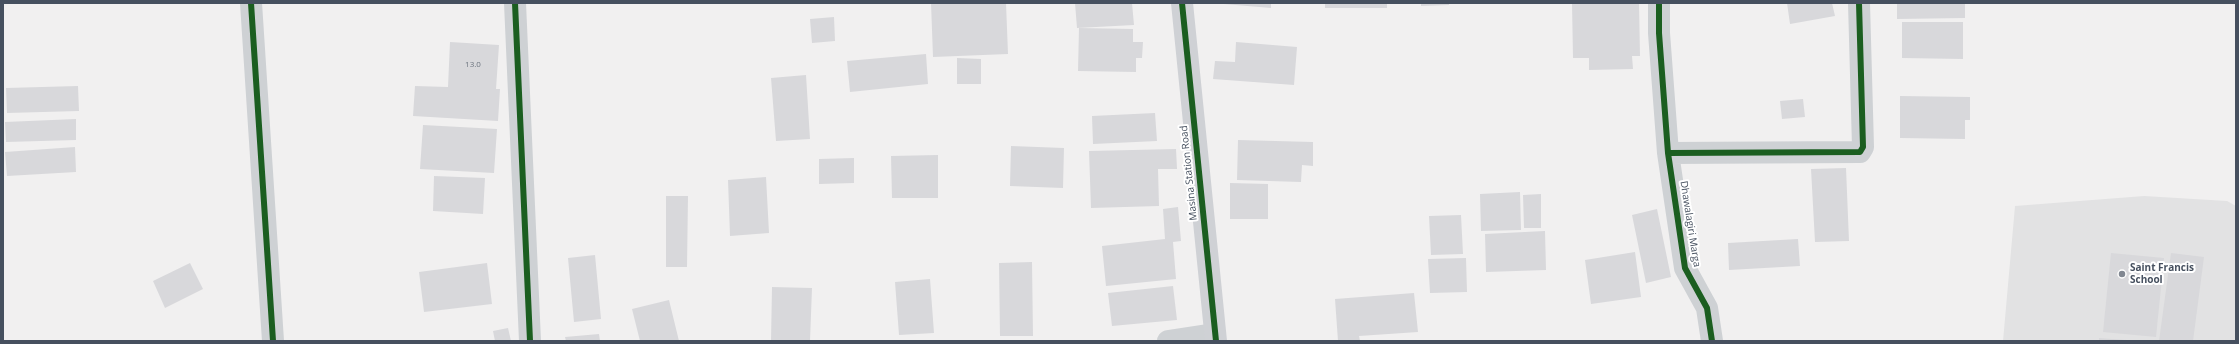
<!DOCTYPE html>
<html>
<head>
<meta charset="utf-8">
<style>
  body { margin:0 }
  #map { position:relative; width:2239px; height:344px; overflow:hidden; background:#f1f0f0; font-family:"Open Sans",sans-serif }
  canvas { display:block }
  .frame { position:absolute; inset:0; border:4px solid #46505f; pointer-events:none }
</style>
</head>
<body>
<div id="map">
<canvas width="2239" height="344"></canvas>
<div class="frame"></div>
</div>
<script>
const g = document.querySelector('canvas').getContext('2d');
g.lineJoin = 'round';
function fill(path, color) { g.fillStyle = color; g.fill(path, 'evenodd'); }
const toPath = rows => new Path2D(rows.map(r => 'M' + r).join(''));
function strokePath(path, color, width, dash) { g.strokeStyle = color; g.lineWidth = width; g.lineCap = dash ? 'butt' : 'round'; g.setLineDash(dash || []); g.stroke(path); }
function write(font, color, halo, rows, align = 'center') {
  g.font = font + ' "Open Sans",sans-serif'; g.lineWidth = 4; g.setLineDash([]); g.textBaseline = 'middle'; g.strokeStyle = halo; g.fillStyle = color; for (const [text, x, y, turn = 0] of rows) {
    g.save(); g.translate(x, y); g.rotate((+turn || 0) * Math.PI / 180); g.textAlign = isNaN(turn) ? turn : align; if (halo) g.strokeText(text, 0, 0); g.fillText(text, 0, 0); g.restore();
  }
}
fill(toPath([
  [2144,196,2227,201,2236,206,2236,341,2003,341,2015,206]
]), '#e2e2e3');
fill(toPath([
  [931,3,1006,3,1008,54,933,57],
  [1075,3,1132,3,1134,25,1077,28],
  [1212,3,1271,3,1271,8],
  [1325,3,1387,3,1387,8,1325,8],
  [1421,3,1449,3,1449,5,1421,6],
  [1572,3,1639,3,1640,56,1632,56,1633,69,1589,70,1589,58,1573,58],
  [1787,3,1832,3,1835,16,1790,24],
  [1897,3,1965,3,1965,18,1897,19],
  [834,17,835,41,812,43,810,19],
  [1902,22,1963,22,1963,59,1902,58],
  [1079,28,1133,29,1133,42,1143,42,1142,58,1136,58,1136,72,1078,71],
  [450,42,499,45,496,89,500,89,498,121,413,116,415,86,448,87],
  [1236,42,1297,47,1294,85,1213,79,1215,61,1235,62],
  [926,54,928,84,850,92,847,61],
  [957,58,981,59,981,84,957,84],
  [806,75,810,139,776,141,771,78],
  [78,86,79,111,7,113,6,88],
  [1900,96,1970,97,1970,120,1965,120,1965,139,1900,138],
  [1803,99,1805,117,1782,119,1780,101],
  [1155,113,1157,141,1093,144,1092,116],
  [76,119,76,140,6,142,5,122],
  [423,125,497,129,494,173,420,169],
  [1238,140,1313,142,1313,166,1302,165,1301,182,1237,180],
  [1011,146,1064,148,1063,188,1010,186],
  [75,147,76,172,7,176,5,152],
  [1176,149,1177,169,1158,169,1159,206,1091,208,1089,151],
  [938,155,938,198,892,198,891,156],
  [854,158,854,183,819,184,819,159],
  [1846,168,1849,241,1815,242,1811,169],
  [434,176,485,178,483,214,433,211],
  [766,177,769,233,730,236,728,180],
  [1230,183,1268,184,1268,219,1230,219],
  [1520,192,1521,230,1481,231,1480,194],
  [1541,194,1541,228,1524,228,1523,195],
  [666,196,688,196,687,267,666,267],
  [1178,207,1181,241,1173,242,1176,279,1106,286,1102,246,1165,239,1163,209],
  [1657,209,1671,277,1646,283,1632,215],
  [1461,215,1463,254,1431,255,1429,216],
  [1545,231,1546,270,1486,272,1485,234],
  [1798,239,1800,266,1729,270,1728,243],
  [1635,252,1641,297,1591,304,1585,260],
  [2111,253,2164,258,2156,337,2103,332],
  [2171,253,2204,257,2193,341,2159,341],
  [595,255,601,319,574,322,568,258],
  [1466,258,1467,292,1430,293,1428,259],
  [1032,262,1033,336,1000,336,999,263],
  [190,263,203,289,165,308,153,281],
  [487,263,492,304,424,312,419,272],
  [930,279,934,333,899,335,895,282],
  [1173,286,1177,320,1112,326,1108,293],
  [772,287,812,288,810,341,771,341],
  [1414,293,1418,332,1359,336,1360,341,1338,341,1335,299],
  [669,300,679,341,640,341,632,309],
  [508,328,511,341,495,341,493,331],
  [599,334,600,341,566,341,565,337],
  [2099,338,2126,340,2126,341,2099,341]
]), '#d8d8db');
strokePath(toPath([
  [251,3,273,341],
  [515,3,530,341],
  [1659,3,1659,33,1668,153,1685,268,1707,308,1712,341],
  [1668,153,1860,152,1863,147,1859,3],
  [1168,341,1214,334]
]), '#ced1d4', 22);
strokePath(toPath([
  [1182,3,1216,341]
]), '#cfd1d5', 22);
strokePath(toPath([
  [251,3,273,341],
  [515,3,530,341],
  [1182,3,1216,341],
  [1659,3,1659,33,1668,153,1685,268,1707,308,1712,341],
  [1668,153,1860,152,1863,147,1859,3]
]), '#1b5e20', 6);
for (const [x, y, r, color] of [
  [2122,274,4,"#828892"]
]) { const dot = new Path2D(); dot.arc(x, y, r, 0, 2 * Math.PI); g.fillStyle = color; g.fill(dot); strokePath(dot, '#fff', 1.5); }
write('8px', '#6c747f', null, [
  ["13.0",473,65]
]);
write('10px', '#46505f', '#fff', [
  ["Masina Station Road",1189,173,-96],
  ["Dhawalagiri Marga",1690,224,81]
]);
write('bold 10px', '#46505f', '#fff', [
  ["Saint Francis",2130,268],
  ["School",2130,280]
], 'left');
</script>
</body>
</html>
